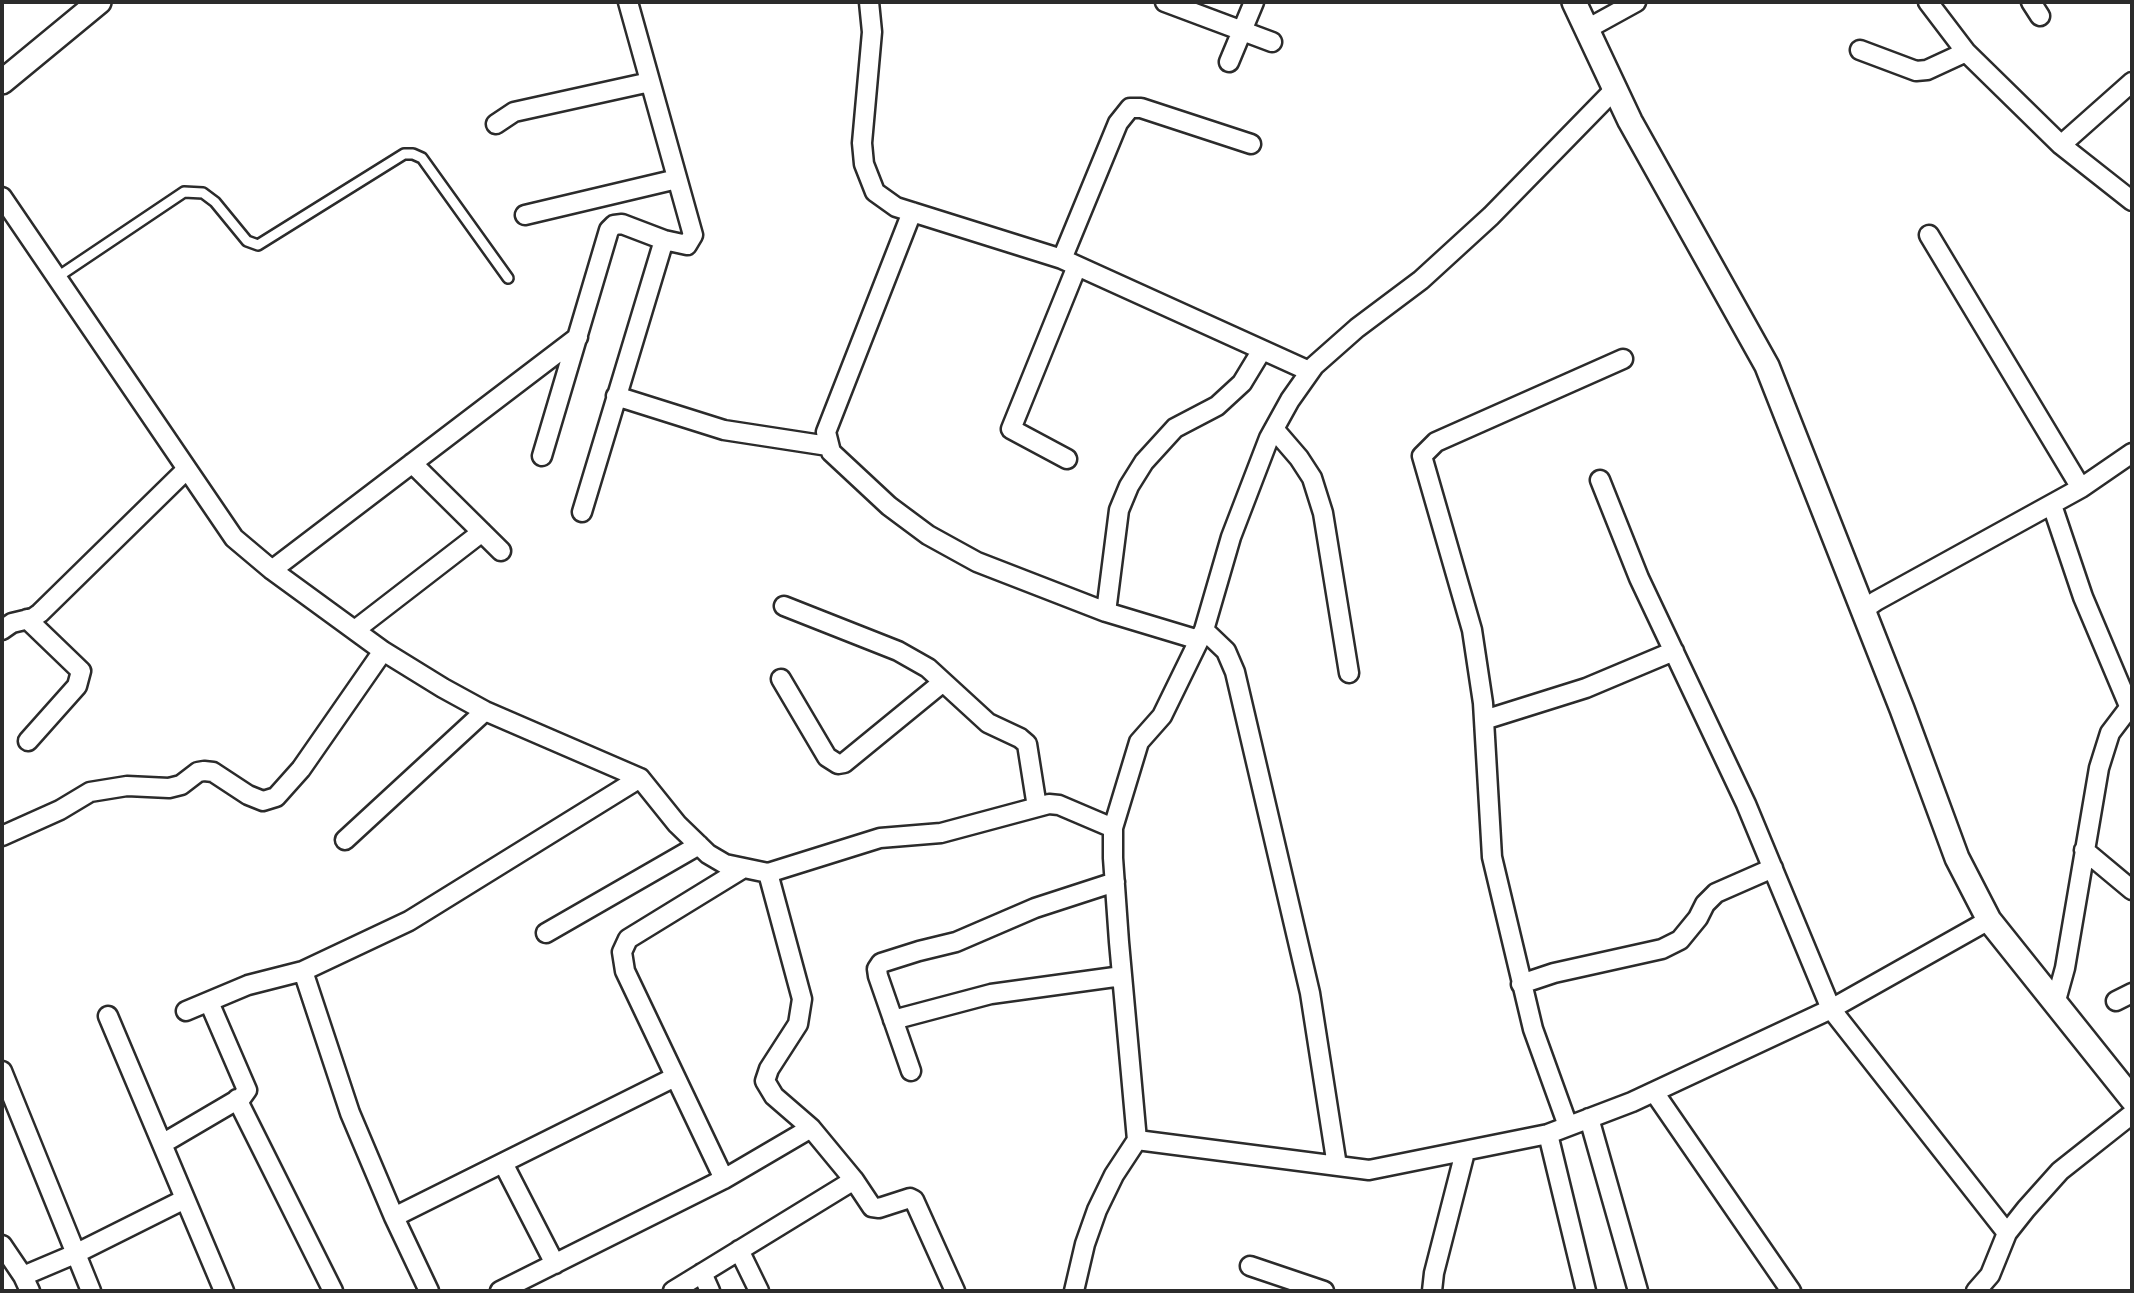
<!DOCTYPE html>
<html>
<head>
<meta charset="utf-8">
<style>
  body { margin:0 }
  #map { position:relative; width:2134px; height:1293px; overflow:hidden; background:#fff; font-family:"Comic Neue",sans-serif }
  canvas { display:block }
  .frame { position:absolute; inset:0; border:4px solid #2b2b2b; pointer-events:none }
</style>
</head>
<body>
<div id="map">
<canvas width="2134" height="1293"></canvas>
<div class="frame"></div>
</div>
<script>
const g = document.querySelector('canvas').getContext('2d');
g.lineJoin = 'round';
const toPath = rows => new Path2D(rows.map(r => 'M' + r).join(''));
function strokePath(path, color, width, dash) { g.strokeStyle = color; g.lineWidth = width; g.lineCap = dash ? 'butt' : 'round'; g.setLineDash(dash || []); g.stroke(path); }
const service = toPath([
  [56,278,184,192,203,193,215,202,247,241,258,245,404,154,413,154,422,158,508,278]
]);
const minor = toPath([
  [869,2,872,32,862,143,864,164,875,192,896,207,1062,259],
  [1165,2,1272,42],
  [1928,2,1966,52,2061,145,2132,201],
  [2031,2,2040,16],
  [1587,29,1636,2],
  [1860,50,1916,71,1927,70,1966,52],
  [1229,62,1254,2],
  [496,124,514,112,650,82],
  [1251,144,1141,108,1130,108,1118,123,1062,259,1309,371],
  [2061,145,2132,82],
  [2,197,234,538,272,570,383,651,443,688,485,711,640,778,677,824,708,854,725,864,768,873,880,838,941,833,1049,804,1059,805,1113,828],
  [912,212,826,432,831,452,889,506,928,535,977,562,1106,612,1199,640],
  [525,215,677,179],
  [1929,235,2081,488],
  [616,396,724,430,828,446],
  [1274,429,1299,458,1312,478,1323,513,1349,673],
  [542,456,609,230,614,225,622,224,664,240],
  [1067,459,1011,429,1077,266],
  [412,463,501,551],
  [1600,480,1639,578,1746,804,1831,1009,2007,1233],
  [2052,505,2083,597,2129,706],
  [582,512,664,240,687,245,693,235,628,2],
  [272,570,578,337],
  [784,606,898,651,928,668,988,723,1020,738,1027,744,1037,807],
  [1863,610,1876,601,2081,488,2132,453],
  [1106,612,1119,510,1129,486,1144,462,1175,428,1217,406,1242,383,1262,350],
  [27,619,81,671,77,686,28,741],
  [2,630,12,623,33,618,40,613,187,469],
  [355,630,482,532],
  [1204,630,1226,651,1235,672,1310,993,1337,1166],
  [781,679,827,757,838,764,844,763,943,682],
  [1484,720,1586,688,1674,651],
  [2,836,60,810,90,792,127,786,169,788,181,785,198,772,204,771,213,772,248,795,263,801,276,797,301,769,383,651],
  [345,840,485,711],
  [2084,850,2132,890],
  [768,873,802,999,798,1024,769,1069,765,1081,774,1096,811,1128,854,1180,872,1207,879,1208,910,1198,914,1200,955,1291],
  [546,933,699,845],
  [303,971,350,1113,394,1217,429,1291],
  [1521,984,1554,973,1662,949,1680,940,1698,918,1705,904,1716,893,1773,868],
  [2116,1001,2132,993],
  [2055,1004,2065,968,2099,768,2110,733,2132,704],
  [186,1011,248,985,303,971,409,921,640,778],
  [108,1016,224,1291],
  [893,1020,991,994,1122,976],
  [2,1071,91,1291],
  [911,1071,878,976,877,969,881,963,919,951,956,942,1035,908,1115,882],
  [1654,1092,1791,1291],
  [237,1099,333,1291],
  [1589,1118,1638,1291],
  [1568,1126,1533,1029,1492,857,1483,703,1472,630,1422,456,1436,442,1623,359],
  [1548,1134,1586,1291],
  [1137,1140,1369,1170,1548,1134,1632,1102,1831,1009,1989,920],
  [162,1144,242,1097,247,1090,209,1002],
  [503,1163,555,1264],
  [724,1179,625,971,622,952,628,939,742,869],
  [394,1217,675,1077],
  [2,1245,23,1276,30,1291],
  [739,1250,759,1291],
  [1250,1266,1324,1291],
  [702,1273,710,1291],
  [23,1276,75,1254,185,1199],
  [500,1291,724,1179,811,1128],
  [673,1291,854,1180],
  [1074,1291,1085,1244,1097,1210,1114,1175,1137,1140,1119,942,1113,858,1113,828,1139,742,1162,716,1204,630,1231,537,1269,438,1290,400,1314,366,1357,328,1421,280,1491,216,1615,89],
  [1432,1291,1434,1273,1465,1152],
  [1976,1291,1990,1275,2007,1233,2026,1209,2060,1171,2132,1114]
]);
const tertiary = toPath([
  [1574,2,1630,121,1767,366,1902,709,1957,858,1989,920,2132,1099],
  [2,82,99,2]
]);
strokePath(service, '#2b2b2b', 14);
strokePath(minor, '#2b2b2b', 23);
strokePath(tertiary, '#2b2b2b', 28);
strokePath(service, '#fff', 9);
strokePath(minor, '#fff', 18);
strokePath(tertiary, '#fff', 23);
</script>
</body>
</html>
